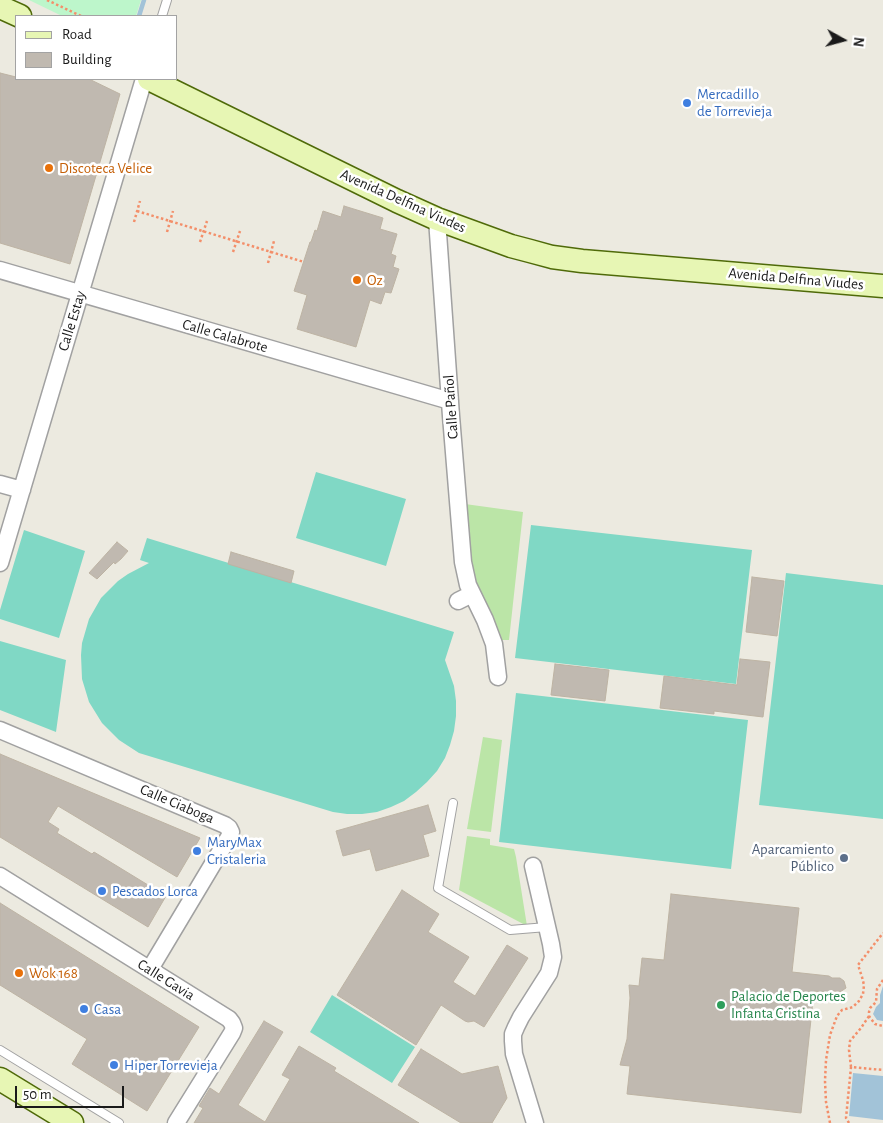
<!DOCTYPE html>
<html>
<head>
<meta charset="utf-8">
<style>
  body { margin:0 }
  #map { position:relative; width:883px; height:1123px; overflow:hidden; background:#eceae0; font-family:"Alegreya Sans",sans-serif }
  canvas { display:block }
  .legend { position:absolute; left:15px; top:15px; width:162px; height:65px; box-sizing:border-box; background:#fff; border:1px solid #a3a3a3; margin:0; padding:6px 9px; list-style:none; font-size:15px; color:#1a1a1a }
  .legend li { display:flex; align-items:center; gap:10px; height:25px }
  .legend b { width:25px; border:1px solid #a3a3a3 }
  .north { position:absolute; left:818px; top:15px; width:50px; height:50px; -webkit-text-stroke:4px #fff; paint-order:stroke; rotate:97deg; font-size:14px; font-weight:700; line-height:20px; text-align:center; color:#1a1a1a }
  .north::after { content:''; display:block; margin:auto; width:18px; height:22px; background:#1a1a1a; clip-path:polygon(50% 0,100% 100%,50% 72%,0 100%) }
  .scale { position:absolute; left:15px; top:1086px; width:109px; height:22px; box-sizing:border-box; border:2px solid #1a1a1a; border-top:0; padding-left:6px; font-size:15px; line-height:18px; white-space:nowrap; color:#1a1a1a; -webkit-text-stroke:4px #fff; paint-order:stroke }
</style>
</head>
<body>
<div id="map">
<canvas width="883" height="1123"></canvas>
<ul class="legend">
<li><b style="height:6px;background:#e7f6b4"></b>Road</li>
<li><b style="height:14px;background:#c0b9b0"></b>Building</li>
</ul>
<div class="north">N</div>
<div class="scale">50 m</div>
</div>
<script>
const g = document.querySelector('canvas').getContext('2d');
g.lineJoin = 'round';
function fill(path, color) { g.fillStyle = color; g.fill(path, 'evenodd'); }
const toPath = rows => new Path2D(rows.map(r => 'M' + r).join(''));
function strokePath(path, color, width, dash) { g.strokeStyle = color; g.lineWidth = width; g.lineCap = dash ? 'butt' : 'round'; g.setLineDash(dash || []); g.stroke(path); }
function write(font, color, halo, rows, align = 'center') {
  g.font = font + ' "Alegreya Sans",sans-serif'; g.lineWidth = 5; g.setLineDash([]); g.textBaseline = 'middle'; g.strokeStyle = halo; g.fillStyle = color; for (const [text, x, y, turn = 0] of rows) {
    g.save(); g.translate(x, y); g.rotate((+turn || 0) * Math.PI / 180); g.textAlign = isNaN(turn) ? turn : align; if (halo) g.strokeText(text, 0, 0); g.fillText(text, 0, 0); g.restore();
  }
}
fill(toPath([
  [465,504,523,512,509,640,501,640,491,612,474,578,470,565],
  [483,737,502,740,491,832,467,829],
  [467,836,490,839,490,845,514,849,516,857,527,926,459,890]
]), '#bbe5a7');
fill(toPath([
  [29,0,141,0,136,16,62,16]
]), '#bdf6cb');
fill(toPath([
  [316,472,406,499,386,566,296,538],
  [531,525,752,550,736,684,515,658],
  [24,530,85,551,59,638,0,619,0,610],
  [147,538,454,632,445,660,454,686,456,701,456,716,454,731,450,745,445,758,437,771,427,782,416,792,404,801,391,807,377,812,362,814,347,814,333,812,139,753,119,740,102,723,89,702,82,679,81,655,82,643,89,619,101,598,118,581,128,574,149,563,140,560],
  [786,573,883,585,883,819,759,805],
  [0,641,66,660,56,732,0,710],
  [516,693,748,720,731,869,499,842],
  [332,995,415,1047,392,1083,310,1032]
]), '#80d8c5');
fill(toPath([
  [883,986,883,1021,877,1020,873,1014,876,1007,880,1003,880,995],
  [853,1073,883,1076,883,1120,849,1116]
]), '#a2c3d8');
strokePath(toPath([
  [139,16,144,0]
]), '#a2c3d8', 4.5);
const building = toPath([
  [0,73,16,77,16,79,89,79,120,94,70,264,0,243,0,73],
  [344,206,383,218,380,229,397,234,391,254,396,256,393,267,399,269,391,293,385,292,381,304,370,300,356,347,297,329,307,295,294,291,310,242,311,242,315,230,317,231,323,211,341,217,344,206],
  [117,542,128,551,121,559,115,564,114,562,97,579,89,573,117,542],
  [231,552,294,571,291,583,228,564,231,552],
  [752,577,784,581,777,636,746,632,752,577],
  [740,659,770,662,763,717,714,711,714,714,660,708,664,676,737,685,740,659],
  [555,664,609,670,605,701,551,695,555,664],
  [0,754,200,838,177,877,58,806,48,822,59,829,57,833,92,854,94,852,166,896,148,927,0,837,0,754],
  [428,805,436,831,423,835,429,856,376,871,370,849,343,856,336,831,428,805],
  [402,890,439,914,428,932,469,957,453,982,475,996,507,945,528,958,484,1027,474,1021,468,1022,465,1021,441,1005,416,1045,337,995,402,890],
  [671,894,799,908,792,972,829,976,832,978,840,978,844,981,846,988,840,992,833,991,830,993,814,991,801,1113,627,1094,630,1066,620,1065,627,1039,628,1025,630,998,629,985,639,986,642,958,664,960,671,894],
  [0,903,199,1027,147,1111,72,1064,87,1039,0,985,0,903],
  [264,1021,283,1032,238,1105,265,1122,290,1079,282,1075,299,1046,336,1068,334,1071,419,1123,194,1123,203,1108,199,1106,210,1088,219,1094,264,1021],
  [421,1049,462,1074,498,1066,507,1098,492,1123,461,1123,398,1085,421,1049]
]);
fill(building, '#c0b9b0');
strokePath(building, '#bdb3a3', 1);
const lane = toPath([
  [162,16,167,0],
  [453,803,438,888,510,930,547,927],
  [0,1050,119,1123]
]);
const street = toPath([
  [437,219,451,416,463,562,468,585,485,620,494,644,498,677],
  [0,270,450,401],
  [0,484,22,490],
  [0,563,144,79],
  [458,601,472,594],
  [0,730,225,825,229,828,231,832,229,837,150,969],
  [533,866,551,944,553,957,549,973,521,1017,516,1027,513,1034,513,1041,514,1054,535,1123],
  [0,876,229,1019,232,1023,234,1028,232,1033,176,1123]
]);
const secondary = toPath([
  [0,7,20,16],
  [149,79,397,201,437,219,511,246,530,251,552,257,582,261,883,286],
  [0,1079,72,1123]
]);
strokePath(lane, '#a1a1a1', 10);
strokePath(street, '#a1a1a1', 19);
strokePath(secondary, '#4f6a09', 25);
strokePath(toPath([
  [47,0,81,16],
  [137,211,304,262],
  [134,222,140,201],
  [167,232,173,211],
  [200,242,207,221],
  [233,252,240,231],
  [268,263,274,241],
  [883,980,877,989,876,1002,870,1008,869,1012,869,1016,875,1024,883,1026],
  [851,1067,849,1050,850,1041,861,1028,869,1016],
  [830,1123,826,1102,825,1081,826,1060,830,1035,837,1016,842,1010,853,1007,859,1001,863,994,864,985,862,977,858,965,883,933],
  [849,1123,846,1118,851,1067,883,1070]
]), '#f38f6a', 2.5, [2.5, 2.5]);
strokePath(lane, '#fff', 8);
strokePath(street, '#fff', 16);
strokePath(secondary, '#e7f6b4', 22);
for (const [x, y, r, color] of [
  [687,103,5,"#3f7fe0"],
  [49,168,5,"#e8710a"],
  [357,280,5,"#e8710a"],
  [197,851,5,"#3f7fe0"],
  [844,858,5,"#5c6f8a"],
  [102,891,5,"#3f7fe0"],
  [19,973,5,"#e8710a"],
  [721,1005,5,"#2e9e5b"],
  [84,1009,5,"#3f7fe0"],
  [114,1065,5,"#3f7fe0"]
]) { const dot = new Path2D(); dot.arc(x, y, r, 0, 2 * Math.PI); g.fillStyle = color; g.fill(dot); strokePath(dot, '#fff', 2); }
write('15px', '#366cbe', '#fff', [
  ["Mercadillo",697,94],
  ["de Torrevieja",697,111],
  ["MaryMax",207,842],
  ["Cristaleria",207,859],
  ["Pescados Lorca",112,891],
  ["Casa",94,1009],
  ["Hiper Torrevieja",124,1065]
], 'left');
write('15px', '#c56008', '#fff', [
  ["Discoteca Velice",59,168],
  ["Oz",367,280],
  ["Wok 168",29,973]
], 'left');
write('15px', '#1a1a1a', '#fff', [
  ["Avenida Delfina Viudes",403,201,24],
  ["Avenida Delfina Viudes",796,279,5],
  ["Calle Estay",72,321,-73],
  ["Calle Calabrote",225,336,16],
  ["Calle Pañol",451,407,-94],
  ["Calle Ciaboga",177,804,23],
  ["Calle Gavia",166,980,32]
]);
write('15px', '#4e5e75', '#fff', [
  ["Aparcamiento",834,849],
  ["Público",834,866]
], 'right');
write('15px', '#27864d', '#fff', [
  ["Palacio de Deportes",731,996],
  ["Infanta Cristina",731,1013]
], 'left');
</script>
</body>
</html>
